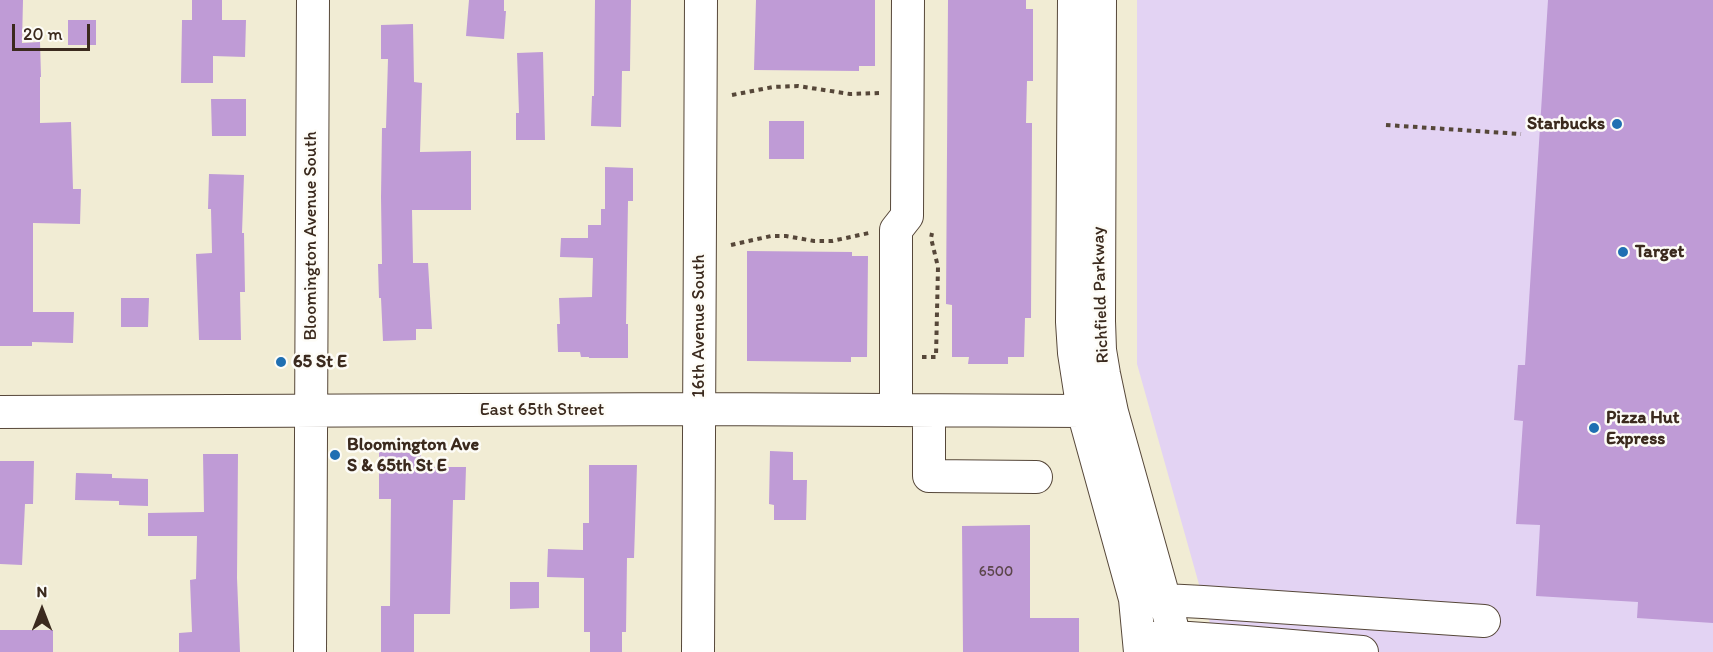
<!DOCTYPE html>
<html>
<head>
<meta charset="utf-8">
<style>
  body { margin:0 }
  #map { position:relative; width:1713px; height:652px; overflow:hidden; background:#f1ecd4; font-family:Itim,sans-serif }
  canvas { display:block }
  .north { position:absolute; left:12px; top:580px; width:60px; height:60px; -webkit-text-stroke:4px #fdfcf7; paint-order:stroke; rotate:0deg; font-size:16px; font-weight:700; line-height:24px; text-align:center; color:#3b2a1e }
  .north::after { content:''; display:block; margin:auto; width:21px; height:27px; background:#3b2a1e; clip-path:polygon(50% 0,100% 100%,50% 72%,0 100%) }
  .scale { position:absolute; left:12px; top:24px; width:78px; height:27px; box-sizing:border-box; border:3px solid #3b2a1e; border-top:0; padding-left:8px; font-size:18px; line-height:21px; white-space:nowrap; color:#3b2a1e; -webkit-text-stroke:4px #fdfcf7; paint-order:stroke }
</style>
</head>
<body>
<div id="map">
<canvas width="1713" height="652"></canvas>
<div class="north">N</div>
<div class="scale">20 m</div>
</div>
<script>
const g = document.querySelector('canvas').getContext('2d');
g.lineJoin = 'round';
function fill(path, color) { g.fillStyle = color; g.fill(path, 'evenodd'); }
const toPath = rows => new Path2D(rows.map(r => 'M' + r).join(''));
function strokePath(path, color, width, dash) { g.strokeStyle = color; g.lineWidth = width; g.lineCap = dash ? 'butt' : 'round'; g.setLineDash(dash || []); g.stroke(path); }
function write(font, color, halo, rows, align = 'center') {
  g.font = font + ' Itim,sans-serif'; g.lineWidth = 5; g.setLineDash([]); g.textBaseline = 'middle'; g.strokeStyle = halo; g.fillStyle = color; for (const [text, x, y, turn = 0] of rows) {
    g.save(); g.translate(x, y); g.rotate((+turn || 0) * Math.PI / 180); g.textAlign = isNaN(turn) ? turn : align; if (halo) g.strokeText(text, 0, 0); g.fillText(text, 0, 0); g.restore();
  }
}
fill(toPath([
  [1137,0,1713,0,1713,652,1218,652,1137,364]
]), '#e3d3f3');
fill(toPath([
  [0,0,23,0,22,43,40,42,41,77,40,77,40,123,71,122,73,189,81,189,80,224,33,223,33,312,74,312,73,343,32,342,32,346,0,346],
  [192,0,222,0,222,20,246,20,245,57,213,56,213,83,181,83,182,20,192,20],
  [469,0,504,0,504,11,506,11,504,39,466,36],
  [595,0,631,0,630,71,622,71,621,127,591,126,592,96,594,96],
  [756,0,875,0,875,66,859,66,859,71,754,70],
  [948,0,1026,0,1026,9,1033,9,1033,81,1027,81,1026,123,1032,123,1031,318,1025,318,1024,357,1008,357,1008,364,968,364,969,357,952,357,952,305,946,304],
  [1548,0,1713,0,1713,623,1637,618,1638,602,1536,596,1540,525,1516,524,1523,421,1514,420,1518,365,1525,365],
  [68,20,96,20,96,45,68,45],
  [413,24,414,82,422,83,420,152,471,151,471,210,412,210,413,263,428,263,432,329,416,329,416,340,383,341,381,298,379,298,378,264,382,264,381,197,382,128,386,128,388,59,381,59,381,25],
  [543,52,545,140,516,140,516,113,519,113,517,53],
  [211,99,246,99,246,136,212,136],
  [769,121,804,121,804,159,769,159],
  [605,167,633,168,633,201,628,201,626,324,628,324,628,358,589,358,589,357,581,357,580,352,558,352,557,324,560,324,559,298,592,297,593,258,560,257,561,238,588,238,588,225,601,225,601,209,605,209],
  [209,174,244,175,242,233,244,233,245,292,240,292,241,340,199,340,196,254,212,253,211,209,208,209],
  [747,251,852,252,852,256,868,256,867,357,851,357,851,362,747,361],
  [121,298,149,298,148,327,121,327],
  [770,451,793,452,793,480,807,480,806,520,774,520,774,505,769,504],
  [379,452,421,453,421,467,466,467,465,500,453,500,450,614,414,614,414,652,381,652,381,606,390,606,391,499,379,499],
  [203,454,238,454,237,578,240,652,179,652,179,633,192,632,190,580,196,579,197,536,148,536,148,513,204,512],
  [0,461,34,461,33,504,25,504,22,565,0,564],
  [589,465,637,465,634,558,627,558,626,632,622,632,622,652,590,652,590,632,584,632,584,578,547,577,548,549,583,550,583,523,589,523],
  [76,473,112,474,112,478,148,479,148,506,119,505,119,501,75,500],
  [1030,525,1030,618,1079,618,1079,652,963,652,962,526],
  [510,582,539,582,539,608,510,609],
  [0,630,53,630,53,652,0,652]
]), '#bf9bd6');
const minor = toPath([
  [1074,0,1072,322,1074,353,1083,411,1135,599,1140,652],
  [1100,0,1099,321,1100,350,1104,374,1112,412,1175,637,1176,652],
  [896,410,896,230,907,216,908,0],
  [929,411,929,476,1036,477],
  [0,412,698,409,1083,411],
  [1144,599,1203,602,1484,621],
  [1153,638,1175,637,1245,642,1362,652],
  [310,652,313,0],
  [698,652,701,0]
]);
strokePath(minor, '#564739', 34);
strokePath(toPath([
  [732,95,773,87,798,86,850,94,879,93],
  [1386,125,1521,134],
  [731,245,771,236,786,236,814,241,832,241,869,233],
  [922,357,936,357,938,267,931,238,932,233]
]), '#564739', 4, [4.5, 4.5]);
strokePath(minor, '#fff', 32);
for (const [x, y, r, color] of [
  [1617,124,6,"#1f6fb2"],
  [1623,252,6,"#1f6fb2"],
  [281,362,6,"#1f6fb2"],
  [1594,428,6,"#1f6fb2"],
  [335,455,6,"#1f6fb2"]
]) { const dot = new Path2D(); dot.arc(x, y, r, 0, 2 * Math.PI); g.fillStyle = color; g.fill(dot); strokePath(dot, '#fdfcf7', 2); }
write('15px', '#5c464c', null, [
  ["6500",996,572]
]);
write('bold 18px', '#3b2a1e', '#fdfcf7', [
  ["Starbucks",1605,124,"right"],
  ["Target",1635,252],
  ["65 St E",293,362],
  ["Pizza Hut",1606,418],
  ["Express",1606,439],
  ["Bloomington Ave",347,445],
  ["S & 65th St E",347,466]
], 'left');
write('18px', '#3b2a1e', '#fdfcf7', [
  ["Bloomington Avenue South",311,236,-90],
  ["Richfield Parkway",1101,295,-92],
  ["16th Avenue South",699,326,-90],
  ["East 65th Street",542,410]
]);
</script>
</body>
</html>
